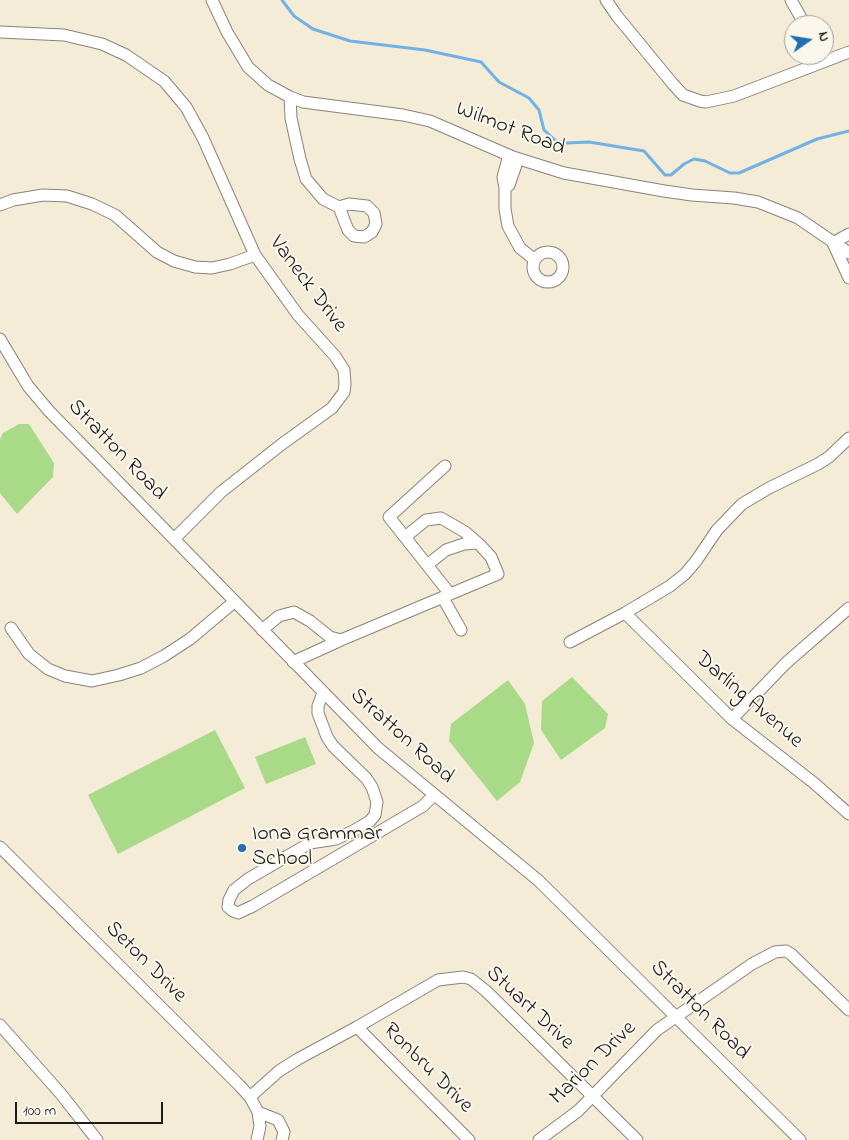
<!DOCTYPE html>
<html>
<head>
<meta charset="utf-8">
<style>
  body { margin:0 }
  #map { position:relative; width:849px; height:1140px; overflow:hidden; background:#f5ecd7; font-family:"Indie Flower",sans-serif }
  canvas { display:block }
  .north { position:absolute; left:784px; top:15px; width:50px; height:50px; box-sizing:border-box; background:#fbf7ec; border:1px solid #a29f99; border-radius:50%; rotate:77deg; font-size:14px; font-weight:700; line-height:20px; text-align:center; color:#1c1c1c }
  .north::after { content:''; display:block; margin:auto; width:18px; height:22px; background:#1f6fb2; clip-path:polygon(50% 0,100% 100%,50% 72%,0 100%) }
  .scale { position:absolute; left:15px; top:1102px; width:148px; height:22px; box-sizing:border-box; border:2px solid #1c1c1c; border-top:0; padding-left:6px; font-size:15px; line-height:18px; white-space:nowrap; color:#1c1c1c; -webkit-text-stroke:4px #fbf7ec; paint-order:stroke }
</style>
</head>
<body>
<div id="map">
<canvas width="849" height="1140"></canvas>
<div class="north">N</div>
<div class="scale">100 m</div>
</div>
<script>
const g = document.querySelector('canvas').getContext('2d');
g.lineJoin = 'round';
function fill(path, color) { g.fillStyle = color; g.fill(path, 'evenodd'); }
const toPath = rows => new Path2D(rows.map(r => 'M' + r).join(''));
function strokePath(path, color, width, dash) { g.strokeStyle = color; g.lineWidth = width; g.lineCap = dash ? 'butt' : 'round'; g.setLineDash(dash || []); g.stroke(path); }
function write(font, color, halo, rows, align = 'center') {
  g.font = font + ' "Indie Flower",sans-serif'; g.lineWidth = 4; g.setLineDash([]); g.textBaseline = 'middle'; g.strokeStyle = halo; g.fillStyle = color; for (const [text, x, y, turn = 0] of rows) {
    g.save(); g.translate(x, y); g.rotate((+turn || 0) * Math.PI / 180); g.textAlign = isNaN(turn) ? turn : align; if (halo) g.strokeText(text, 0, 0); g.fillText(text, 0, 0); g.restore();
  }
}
fill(toPath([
  [19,424,29,424,54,463,53,477,17,514,0,493,0,439,3,433],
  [572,677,608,714,605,728,561,760,541,730,542,701],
  [508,680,525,704,534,743,520,782,497,801,449,741,451,724],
  [215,730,245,788,118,854,88,795],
  [305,737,316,764,266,784,255,757]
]), '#a9da88');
strokePath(toPath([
  [282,0,294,16,313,29,350,41,425,50,481,62,499,82,529,98,539,110,544,130,556,141,567,143,589,142,644,151,665,175,671,175,684,164,694,159,705,161,730,173,739,173,817,139,849,131]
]), '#70b2e4', 3);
const minor = toPath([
  [212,0,227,32,248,67,268,85,290,97,303,102,403,115,430,121,513,157,564,173,664,191,692,195,734,198,758,202,798,218,849,253],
  [606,0,617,16,672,83,683,95,700,101,706,102,734,96,849,52],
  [791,0,805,25],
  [0,32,64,35,102,44,126,55,164,81,186,107,203,138,255,255,298,315,335,356,344,370,345,384,344,392,332,408,282,444,221,492,174,539],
  [290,97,291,118,300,159,306,179,323,199,339,207,348,230,354,236,364,237,372,232,376,224,374,213,367,206,349,204,339,207],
  [509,155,503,177,505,188,505,209,508,226,520,248,535,260],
  [505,188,509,185,518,159],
  [0,205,13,200,43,195,67,196,92,204,115,215,157,252,174,261,195,267,212,268,230,264,255,255],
  [849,234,833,243,849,278],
  '533 267a15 15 0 1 1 30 0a15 15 0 1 1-30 0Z',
  [0,339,28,386,49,411,378,748,539,881,800,1140],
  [445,466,389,517,450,594],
  [427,565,446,550,464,544,478,543],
  [443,598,461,630],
  [625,613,732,719,814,783,849,814],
  [11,628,29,654,48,669,65,676,92,681,119,675,141,668,164,656,190,639,234,602],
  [262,630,279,616,294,612,310,621,330,637,341,640],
  [570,642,625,613,670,586,685,574,696,561,717,530,742,504,769,488,818,464,829,457,849,438],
  [293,662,341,640,498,574,491,557,480,545,465,532,441,518,426,520,405,537],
  [323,693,318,706,318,713,327,737,333,746,366,778,372,787,377,802,375,815,370,821,355,830,336,839,310,843,248,879,234,890,229,900,228,907,233,911,238,913,253,906,423,806,434,795],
  [732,719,786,663,849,608],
  [0,847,239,1085,250,1097,258,1112,260,1126,257,1140],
  [0,1025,61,1094,97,1140],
  [357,1027,469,1140],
  [250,1097,279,1071,298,1059,357,1027,438,980,463,977,471,979,486,991,637,1140],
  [258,1112,278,1120,284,1132,282,1140],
  [539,1140,578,1111,657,1030,752,964,775,952,786,951,791,954,849,1010]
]);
strokePath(minor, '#88847a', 13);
strokePath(minor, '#fff', 11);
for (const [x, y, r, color] of [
  [242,848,5,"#1f6fb2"]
]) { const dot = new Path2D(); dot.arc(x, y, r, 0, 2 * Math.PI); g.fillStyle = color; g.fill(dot); strokePath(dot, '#fbf7ec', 2); }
write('22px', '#1c1c1c', '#fbf7ec', [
  ["Wilmot Road",510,130,21],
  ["Vaneck Drive",307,285,53],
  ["Stratton Road",116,451,46],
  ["Darling Avenue",748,701,41],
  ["Stratton Road",401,737,42],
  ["Seton Drive",145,963,45],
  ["Stuart Drive",529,1009,43],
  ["Stratton Road",699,1011,45],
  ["Marion Drive",594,1064,-44],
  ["Ronbru Drive",427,1069,45]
]);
write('22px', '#1c1c1c', '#fbf7ec', [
  ["Iona Grammar",252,835],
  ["School",252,860]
], 'left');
</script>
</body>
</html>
